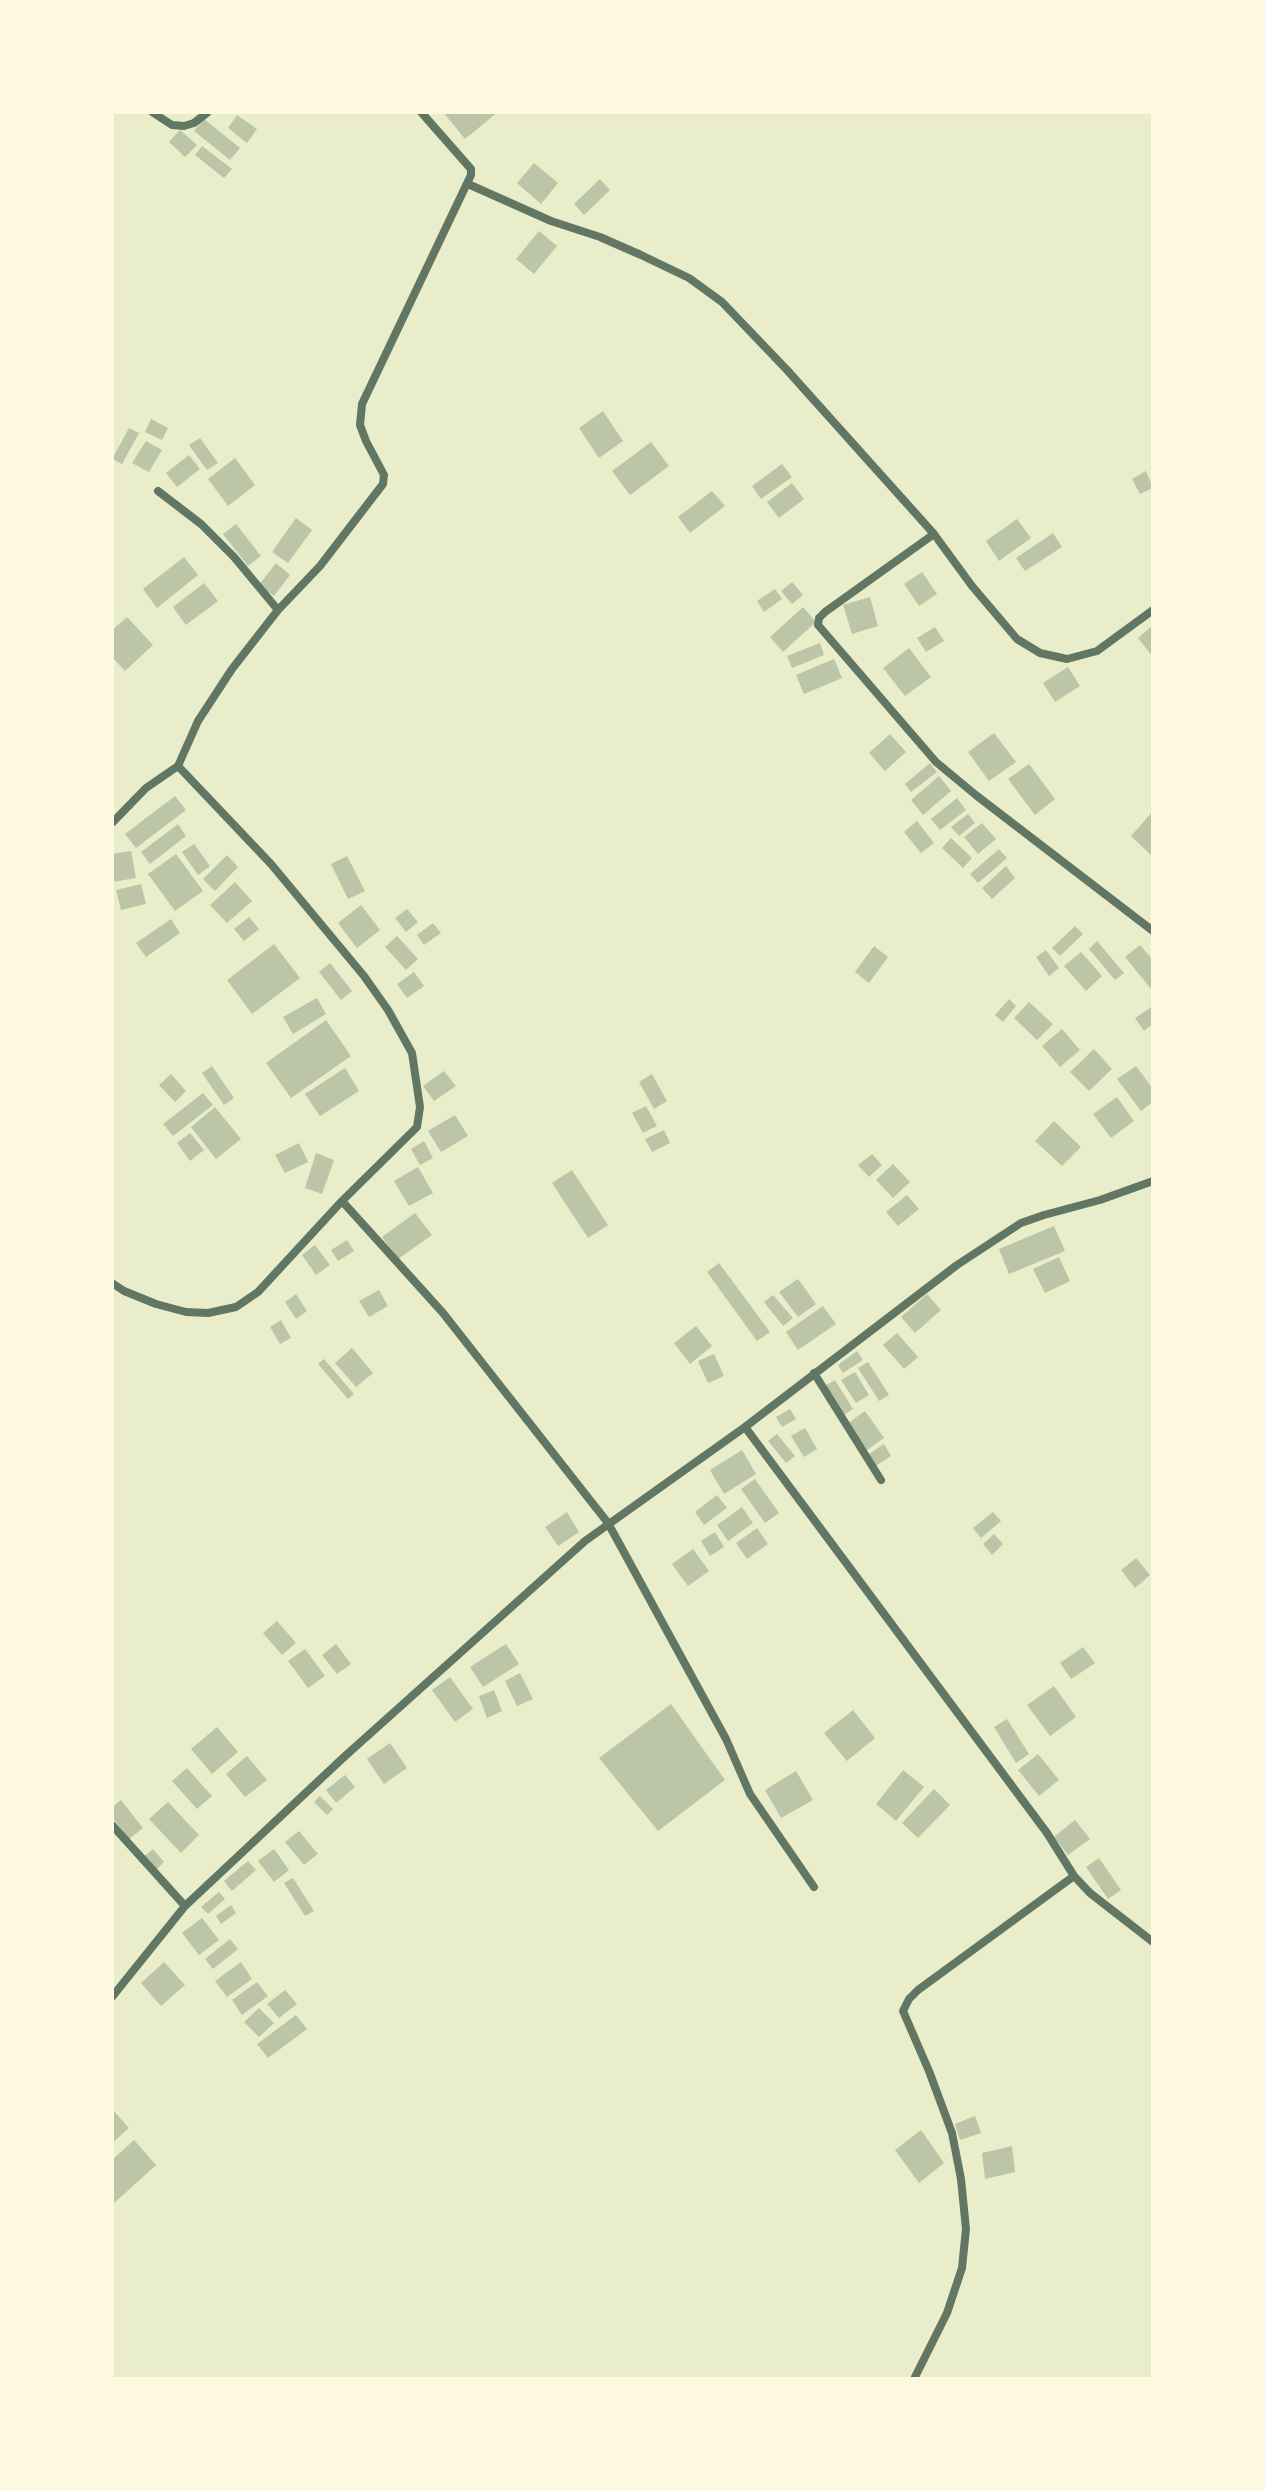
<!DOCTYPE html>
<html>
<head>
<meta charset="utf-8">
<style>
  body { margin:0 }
  #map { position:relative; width:1265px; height:2491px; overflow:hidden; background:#e9edc9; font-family:"Noto Serif",serif }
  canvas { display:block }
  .frame { position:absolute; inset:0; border:114px solid #fefae0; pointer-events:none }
</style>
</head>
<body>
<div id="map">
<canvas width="1265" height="2491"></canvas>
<div class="frame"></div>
</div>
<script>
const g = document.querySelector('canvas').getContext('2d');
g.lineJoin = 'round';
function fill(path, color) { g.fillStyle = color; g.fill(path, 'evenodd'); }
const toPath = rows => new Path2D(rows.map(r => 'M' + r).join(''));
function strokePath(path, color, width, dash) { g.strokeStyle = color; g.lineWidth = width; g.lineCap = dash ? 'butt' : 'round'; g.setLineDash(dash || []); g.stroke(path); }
fill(toPath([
  [443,112,498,112,465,139],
  [237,115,257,129,247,143,228,128],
  [204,119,240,148,230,160,194,131],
  [180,130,197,145,185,157,169,142],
  [202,146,232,169,224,178,195,155],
  [534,163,558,183,541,204,517,183],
  [600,179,610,190,584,215,574,204],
  [539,231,557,246,534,274,516,259],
  [603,411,623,441,599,458,579,428],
  [151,419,168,428,162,440,145,432],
  [129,428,139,433,122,464,112,459],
  [200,438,218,463,207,470,189,445],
  [146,441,162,450,149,472,132,463],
  [651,442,669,466,630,495,612,471],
  [189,455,200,469,177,487,166,473],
  [235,458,255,485,228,506,208,479],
  [782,464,792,477,761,499,752,486],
  [1146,471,1153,488,1140,494,1132,479],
  [792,483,804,499,779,518,767,502],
  [712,491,725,506,690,533,678,517],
  [296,518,312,530,288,563,272,552],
  [1017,519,1031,538,999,561,986,541],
  [236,524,261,556,248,566,223,534],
  [1053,533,1062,547,1025,571,1016,558],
  [184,557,198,575,157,608,143,589],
  [276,563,290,575,274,596,259,585],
  [922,572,937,594,919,606,904,584],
  [792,582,803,595,792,604,781,591],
  [204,583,218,601,186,625,173,607],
  [775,589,782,599,764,612,757,601],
  [870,597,878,626,852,634,843,605],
  [803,607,816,622,783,652,770,637],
  [127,617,153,645,125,671,112,657,112,630],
  [1153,625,1153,657,1138,638],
  [935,627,944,641,926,652,917,638],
  [820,643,824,655,792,668,787,656],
  [909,648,931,677,905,696,883,668],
  [834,659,842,678,804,694,796,675],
  [1068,667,1080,686,1055,702,1043,683],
  [994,733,1016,762,989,781,968,752],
  [890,734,906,752,885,771,869,753],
  [930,763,937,772,911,792,905,784],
  [1029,764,1055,799,1035,815,1008,779],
  [939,776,951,791,923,815,911,800],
  [175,796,186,810,136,848,125,834],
  [957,798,966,810,940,830,931,819],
  [1153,811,1153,857,1131,836],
  [968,814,975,823,959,836,951,827],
  [917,821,934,843,921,853,904,832],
  [982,823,996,839,978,854,964,837],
  [178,824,186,836,150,864,141,852],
  [951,838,972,858,963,868,942,848],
  [194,844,210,866,198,875,182,852],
  [999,849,1007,858,978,883,970,874],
  [131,851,136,878,112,882,112,854],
  [176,854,203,891,175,911,148,874],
  [227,855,238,867,215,891,203,879],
  [347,856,365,891,348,899,331,864],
  [1006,866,1015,878,992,899,982,888],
  [235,882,252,901,227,923,210,905],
  [141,884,146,904,121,910,116,890],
  [361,905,380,930,357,948,338,923],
  [407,909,418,922,406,932,395,918],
  [249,917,259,929,244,941,234,929],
  [171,919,180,933,146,957,136,943],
  [433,923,441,933,424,945,417,935],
  [1075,926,1083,934,1060,956,1052,948],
  [397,936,418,959,406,970,385,947],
  [1097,941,1124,973,1115,980,1089,949],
  [274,944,300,978,252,1014,227,980],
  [1140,945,1153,960,1153,987,1151,989,1125,957],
  [874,946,888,957,869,983,855,972],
  [1046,950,1059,968,1049,976,1036,957],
  [1081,952,1102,976,1086,991,1064,966],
  [330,963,352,991,341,1000,319,972],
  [414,972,424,986,407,998,397,984],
  [317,998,326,1014,293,1034,283,1017],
  [1009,999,1016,1006,1003,1022,995,1015],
  [1029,1002,1053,1024,1037,1040,1014,1018],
  [1153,1006,1153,1024,1144,1031,1135,1018],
  [326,1020,351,1056,291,1098,266,1063],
  [1062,1029,1080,1050,1060,1067,1042,1046],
  [1094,1049,1112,1069,1089,1091,1070,1072],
  [212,1066,234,1098,224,1105,202,1073],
  [1136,1066,1153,1089,1153,1102,1141,1111,1117,1079],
  [345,1068,359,1091,320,1116,305,1094],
  [444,1071,456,1086,434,1101,423,1086],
  [171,1074,186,1091,175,1102,159,1085],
  [652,1074,667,1101,654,1109,639,1082],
  [203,1093,213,1105,173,1136,163,1124],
  [1117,1097,1134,1121,1111,1138,1093,1114],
  [646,1106,657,1126,643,1133,632,1113],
  [215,1107,241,1139,216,1159,191,1127],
  [455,1115,468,1136,441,1152,428,1131],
  [1054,1121,1081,1147,1062,1166,1035,1141],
  [664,1130,670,1143,652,1152,645,1139],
  [190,1133,204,1150,190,1161,177,1143],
  [424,1141,433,1158,420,1165,411,1149],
  [299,1143,308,1162,285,1173,275,1155],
  [316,1153,334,1160,322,1194,305,1188],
  [872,1154,882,1165,869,1177,858,1165],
  [893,1164,910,1182,893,1198,876,1180],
  [418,1167,433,1193,409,1206,394,1181],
  [572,1170,608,1225,588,1238,552,1183],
  [907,1195,919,1209,898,1226,886,1212],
  [415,1213,432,1235,398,1259,382,1237],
  [1054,1226,1065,1251,1009,1274,999,1249],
  [347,1240,354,1251,338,1261,331,1250],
  [315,1245,330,1265,316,1275,302,1255],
  [1059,1257,1070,1281,1045,1293,1033,1269],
  [719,1263,770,1332,757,1341,707,1272],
  [798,1279,816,1304,798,1317,779,1292],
  [379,1290,388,1306,369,1317,359,1301],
  [296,1294,307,1311,296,1319,285,1302],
  [927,1294,941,1310,915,1333,901,1317],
  [773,1295,793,1318,783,1326,764,1302],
  [823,1306,836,1324,798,1350,786,1332],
  [281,1320,291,1338,280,1344,270,1327],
  [696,1326,712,1346,690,1364,674,1343],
  [897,1333,918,1357,904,1369,883,1345],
  [352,1348,373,1373,356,1387,335,1363],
  [857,1351,863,1360,843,1373,838,1365],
  [714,1354,724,1376,708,1383,698,1361],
  [324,1359,354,1394,348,1399,318,1364],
  [868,1362,889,1395,879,1401,858,1368],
  [855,1372,869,1395,856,1403,841,1380],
  [835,1380,853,1409,842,1416,825,1386],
  [790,1409,796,1419,782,1427,776,1417],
  [865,1411,884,1438,867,1450,848,1423],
  [805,1428,817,1449,804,1457,791,1436],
  [777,1434,795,1456,786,1463,768,1441],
  [884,1444,891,1456,876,1466,869,1454],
  [742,1450,756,1474,724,1494,710,1470],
  [755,1479,779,1513,765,1523,741,1489],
  [717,1495,727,1508,704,1525,695,1512],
  [742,1507,753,1523,728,1541,717,1525],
  [567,1512,579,1532,558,1546,545,1527],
  [993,1512,1001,1521,981,1538,973,1528],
  [757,1528,768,1544,747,1559,736,1543],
  [715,1532,724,1547,710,1556,701,1541],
  [994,1534,1003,1544,992,1555,983,1544],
  [693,1549,709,1571,688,1586,672,1564],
  [1136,1558,1150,1575,1135,1588,1121,1570],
  [277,1621,296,1643,282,1655,263,1633],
  [336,1644,351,1664,337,1674,322,1655],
  [506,1644,519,1664,483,1687,470,1667],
  [1083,1647,1095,1663,1071,1679,1060,1663],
  [305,1649,325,1676,308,1688,288,1661],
  [520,1673,533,1699,517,1706,505,1681],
  [450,1677,473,1709,455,1722,432,1690],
  [1054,1686,1076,1717,1050,1736,1027,1705],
  [494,1690,502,1711,487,1718,479,1696],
  [671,1704,725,1780,658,1831,599,1758],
  [853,1710,875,1738,847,1761,824,1733],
  [1007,1719,1029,1754,1016,1763,994,1727],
  [217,1727,238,1752,212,1774,191,1749],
  [390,1743,407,1768,384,1784,367,1759],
  [1038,1754,1059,1780,1039,1796,1018,1770],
  [247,1756,267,1780,245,1797,226,1774],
  [187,1768,212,1796,197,1809,172,1781],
  [903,1770,924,1787,896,1821,876,1804],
  [796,1771,813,1800,781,1818,765,1790],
  [345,1775,355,1787,336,1803,326,1790],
  [934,1789,950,1805,918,1838,902,1823],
  [320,1796,333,1809,327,1815,314,1802],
  [121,1800,143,1828,129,1839,112,1817,112,1807],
  [168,1802,199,1835,181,1853,149,1819],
  [1075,1820,1090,1839,1068,1855,1054,1837],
  [299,1831,318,1854,304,1865,285,1842],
  [153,1849,164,1862,154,1872,142,1858],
  [274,1849,289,1870,274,1882,258,1861],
  [1099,1858,1121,1890,1108,1899,1086,1867],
  [248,1861,256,1870,232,1891,224,1881],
  [293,1878,314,1911,305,1916,284,1883],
  [219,1892,225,1899,208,1914,201,1907],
  [231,1905,236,1913,221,1924,216,1916],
  [202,1918,219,1940,199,1955,182,1933],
  [230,1939,238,1949,213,1969,205,1959],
  [164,1962,185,1985,161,2006,141,1983],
  [241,1962,252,1979,227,1997,215,1981],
  [257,1982,268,1996,242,2015,232,2000],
  [285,1990,297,2004,279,2018,267,2004],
  [259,2008,274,2023,259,2037,244,2022],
  [296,2015,307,2029,268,2058,257,2044],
  [112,2109,129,2128,112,2143],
  [975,2116,981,2133,960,2140,955,2124],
  [921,2130,944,2163,919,2183,895,2150],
  [134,2140,156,2165,112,2205,112,2160],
  [1012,2146,1015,2172,985,2179,982,2153]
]), '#bcc5a7');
strokePath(toPath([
  [152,112,172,125,184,126,194,123,208,112],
  [468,184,551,221,600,237,641,255,689,278,722,302,787,370,934,534],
  [158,491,201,524,234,557,278,610],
  [1153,610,1097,651,1067,659,1040,653,1017,639,972,586,934,534,825,612,819,618,818,625,936,762,977,796,1153,931],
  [178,766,271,864,364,976,388,1010,412,1053,420,1107,417,1127,342,1201,443,1313,608,1523,726,1739,750,1794,814,1887],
  [178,766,198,721,232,669,278,610,320,566,383,484,384,475,366,441,360,425,362,404,471,175,471,169,421,112],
  [112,823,146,788,178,766],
  [112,1283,124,1291,156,1304,186,1312,208,1313,236,1307,258,1292,342,1201],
  [814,1373,881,1480],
  [745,1427,1047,1833,1074,1876,1090,1893,1153,1942],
  [112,1825,185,1906],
  [112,1997,185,1906,344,1757,585,1541,745,1427,957,1265,1021,1223,1044,1215,1100,1200,1153,1181],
  [914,2379,947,2313,962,2268,966,2229,961,2179,952,2133,929,2071,903,2011,909,1999,918,1990,1074,1876]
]), '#617663', 8);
</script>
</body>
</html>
